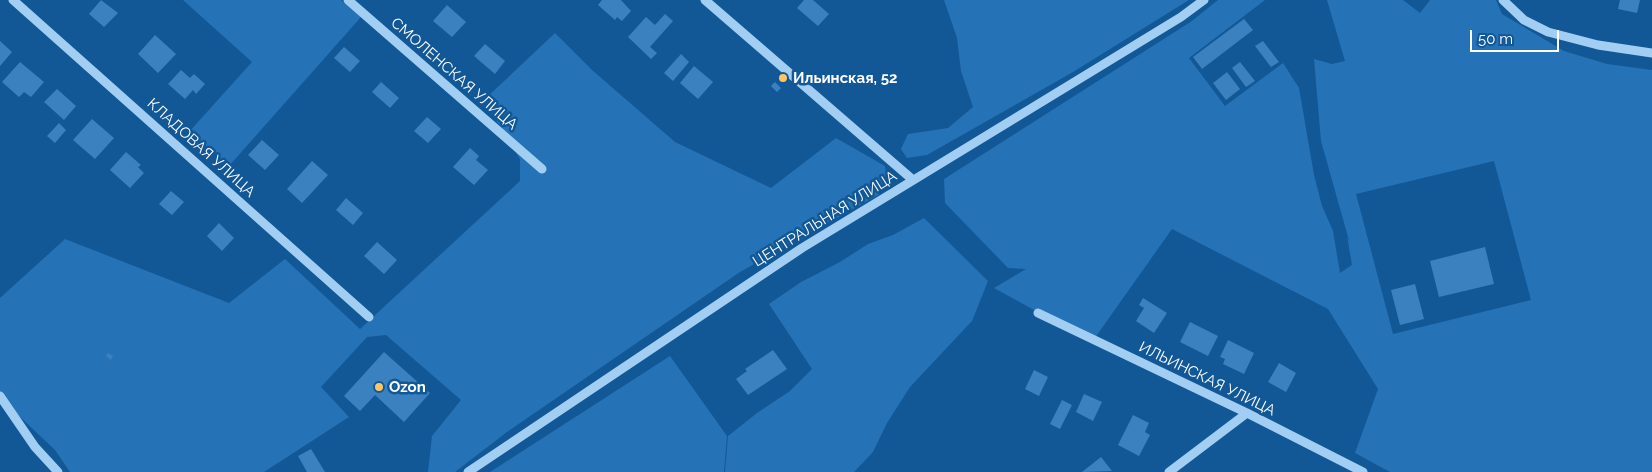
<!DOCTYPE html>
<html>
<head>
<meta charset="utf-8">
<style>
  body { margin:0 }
  #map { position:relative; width:1652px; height:472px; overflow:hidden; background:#125897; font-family:Raleway,sans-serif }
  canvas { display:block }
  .scale { position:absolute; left:1470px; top:30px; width:89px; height:22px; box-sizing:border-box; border:2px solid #fff; border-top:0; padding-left:6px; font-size:15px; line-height:18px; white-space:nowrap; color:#fff; -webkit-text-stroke:4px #125897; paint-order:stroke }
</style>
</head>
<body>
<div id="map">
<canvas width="1652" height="472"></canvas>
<div class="scale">50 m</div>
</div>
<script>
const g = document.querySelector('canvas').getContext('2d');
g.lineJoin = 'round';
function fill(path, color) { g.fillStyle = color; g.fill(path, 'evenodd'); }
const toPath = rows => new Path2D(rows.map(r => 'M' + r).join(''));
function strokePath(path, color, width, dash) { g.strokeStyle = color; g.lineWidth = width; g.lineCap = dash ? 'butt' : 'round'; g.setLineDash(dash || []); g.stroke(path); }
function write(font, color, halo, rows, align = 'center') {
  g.font = font + ' Raleway,sans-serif'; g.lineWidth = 5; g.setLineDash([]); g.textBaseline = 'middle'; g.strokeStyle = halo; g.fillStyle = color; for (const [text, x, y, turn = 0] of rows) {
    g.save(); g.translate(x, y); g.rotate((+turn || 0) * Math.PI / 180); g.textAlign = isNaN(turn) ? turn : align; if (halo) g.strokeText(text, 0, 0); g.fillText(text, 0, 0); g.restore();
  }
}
fill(toPath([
  [183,0,341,0,361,17,229,166,189,132,252,62],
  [944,0,1189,0,1073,72,927,155,907,158,901,149,908,134,948,128,973,107,961,71,957,38],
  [1218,0,1265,0,1189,58,1225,106,1283,63,1299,88,1314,175,1322,206,1333,231,1340,273,1352,265,1347,236,1350,244,1321,141,1314,59,1332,64,1345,61,1327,0,1403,0,1420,13,1430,0,1496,0,1502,14,1564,51,1607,64,1652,70,1652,472,1390,472,1355,453,1378,389,1328,309,1172,229,1092,342,994,288,1026,269,1008,268,945,203,944,179,1192,21],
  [1494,161,1531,300,1393,334,1356,194],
  [555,33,592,70,675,142,771,188,836,138,885,166,887,182,878,195,740,272,507,432,455,472,428,472,432,436,461,400,386,335,367,337,321,387,349,417,264,472,70,472,55,450,0,398,0,298,65,239,229,303,285,259,360,329,520,181,520,159,484,100],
  [924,218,988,281,972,321,910,387,887,423,873,452,854,472,725,472,728,436,757,413,790,391,812,369,769,304,801,282,840,262,868,244,893,235],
  [670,356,727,436,724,472,490,472]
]), '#2572b6');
fill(toPath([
  [101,0,118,13,104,27,89,14],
  [602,0,621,0,631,11,622,21,617,17,615,20,598,5],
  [804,0,813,0,829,14,818,26,797,8],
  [1620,0,1640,0,1637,13,1618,9],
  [447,5,466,22,452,37,433,21],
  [665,14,673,21,650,47,657,53,651,59,628,37,646,17,655,25],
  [1244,19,1253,30,1202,69,1193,57],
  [155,35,176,54,158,73,138,54],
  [0,41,12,52,0,66],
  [1263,41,1279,62,1271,67,1255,46],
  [485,44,505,61,495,74,474,56],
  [344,47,360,61,350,72,334,58],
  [681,54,689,62,673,81,664,73],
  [20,62,44,82,31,97,24,92,19,97,2,82],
  [1240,62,1255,81,1246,87,1232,68],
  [694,66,713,82,698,99,680,83],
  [181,70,190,78,194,74,205,84,196,94,193,90,185,99,168,84],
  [1227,72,1240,89,1226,100,1213,83],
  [381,82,399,98,390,108,372,92],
  [775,82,781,88,777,92,771,86],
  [57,89,76,106,64,120,44,102],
  [427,117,441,129,428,143,414,131],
  [92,119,114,138,95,159,73,140],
  [59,123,66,130,55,143,47,136],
  [262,140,279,155,265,170,248,155],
  [470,148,479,156,476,160,488,170,474,185,453,167],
  [126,152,141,165,138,167,144,173,130,188,110,170],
  [312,161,328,175,302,203,287,189],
  [171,191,184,202,172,215,159,204],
  [346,198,363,213,353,225,336,210],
  [219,223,234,238,222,251,207,236],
  [377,242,397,260,384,274,364,256],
  [1485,247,1494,284,1439,297,1430,261],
  [1415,284,1424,319,1400,325,1391,290],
  [1143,298,1167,313,1154,333,1136,321,1144,308,1139,305],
  [1190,322,1218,336,1208,356,1180,342],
  [1228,340,1254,353,1244,374,1223,364,1225,359,1220,357],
  [773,350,787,369,748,395,736,379,747,371,745,369],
  [384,352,430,393,404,422,375,395,360,411,344,396],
  [108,353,113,356,111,360,106,356],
  [1279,363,1296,373,1286,392,1268,382],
  [1034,370,1048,377,1039,396,1025,389],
  [1084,394,1102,402,1093,421,1076,412],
  [1062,400,1072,405,1060,429,1050,424],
  [1133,415,1149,423,1145,432,1150,435,1139,456,1118,445],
  [311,449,325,472,307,472,298,456],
  [1101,457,1112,471,1082,472]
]), '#3b81bf');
strokePath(toPath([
  [13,0,369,317],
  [348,0,542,169],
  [705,0,913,180],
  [1503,0,1524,20,1548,32,1598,45,1652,53],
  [1038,313,1247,413,1363,472],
  [0,396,35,447,58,472],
  [468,472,802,248,1181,17,1204,0],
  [1169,472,1247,413]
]), '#a2cef3', 9);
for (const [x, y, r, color] of [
  [783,78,5,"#ffc564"],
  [379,387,5,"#ffc564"]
]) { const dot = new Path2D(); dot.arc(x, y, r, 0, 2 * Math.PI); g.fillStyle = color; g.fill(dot); strokePath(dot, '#125897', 2); }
write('15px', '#fff', '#125897', [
  ["СМОЛЕНСКАЯ УЛИЦА",454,74,41],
  ["КЛАДОВАЯ УЛИЦА",201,148,42],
  ["ЦЕНТРАЛЬНАЯ УЛИЦА",825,219,-32],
  ["ИЛЬИНСКАЯ УЛИЦА",1207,379,26]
]);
write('bold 15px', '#fff', '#125897', [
  ["Ильинская, 52",793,78],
  ["Ozon",389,387]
], 'left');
</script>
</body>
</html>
